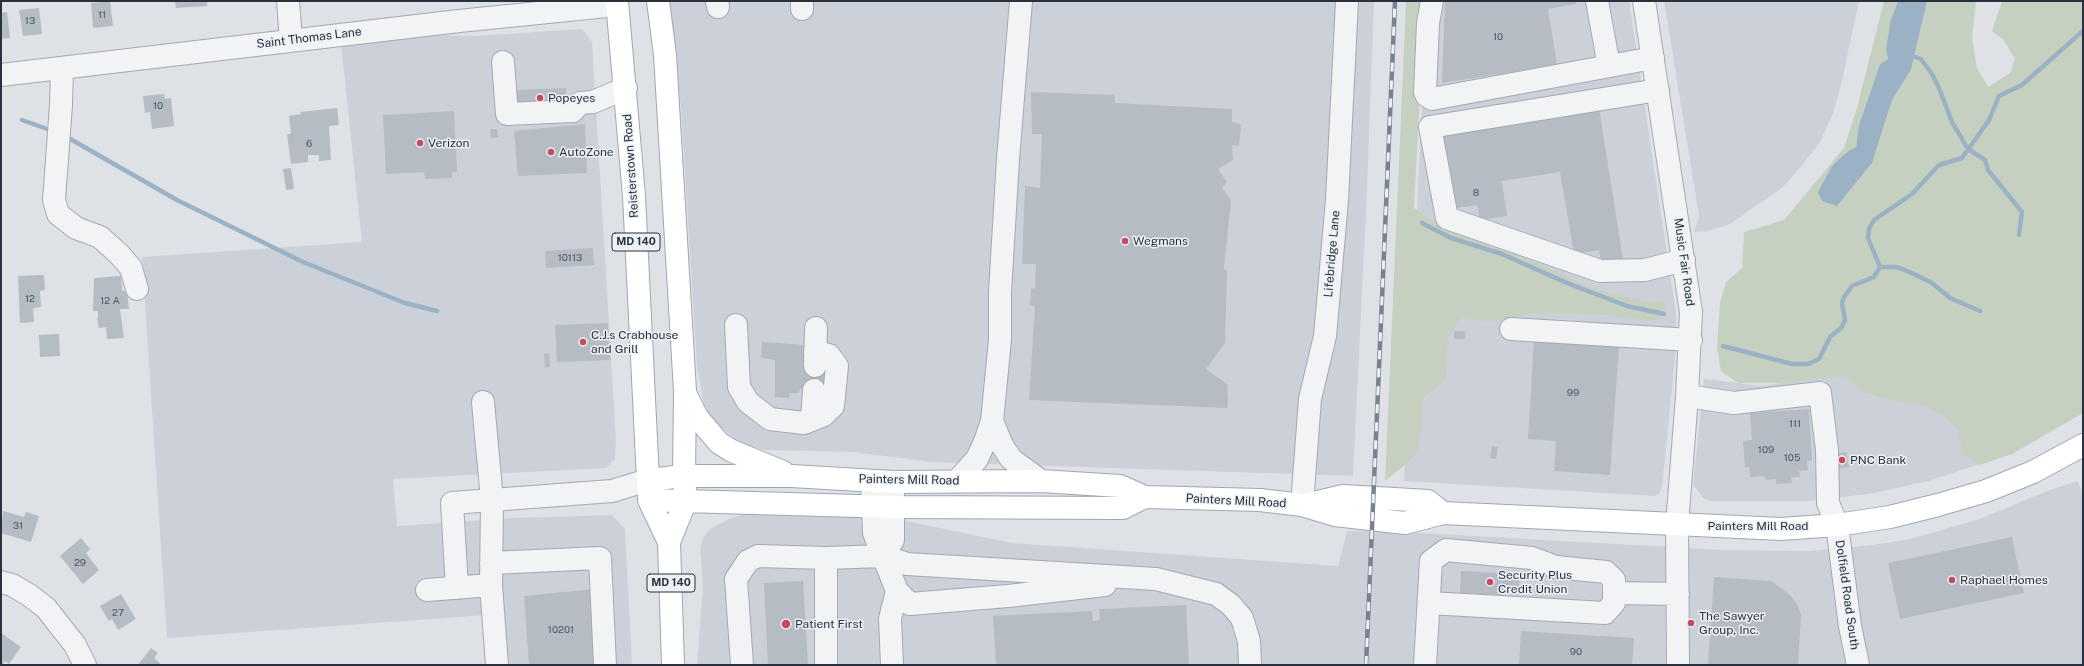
<!DOCTYPE html>
<html>
<head>
<meta charset="utf-8">
<style>
  body { margin:0 }
  #map { position:relative; width:2084px; height:666px; overflow:hidden; background:#dee2e7; font-family:"Public Sans",sans-serif }
  canvas { display:block }
  .frame { position:absolute; inset:0; border:2px solid #28313d; pointer-events:none }
</style>
</head>
<body>
<div id="map">
<canvas width="2084" height="666"></canvas>
<div class="frame"></div>
</div>
<script>
const g = document.querySelector('canvas').getContext('2d');
g.lineJoin = 'round';
function fill(path, color) { g.fillStyle = color; g.fill(path, 'evenodd'); }
const toPath = rows => new Path2D(rows.map(r => 'M' + r).join(''));
function strokePath(path, color, width, dash) { g.strokeStyle = color; g.lineWidth = width; g.lineCap = dash ? 'butt' : 'round'; g.setLineDash(dash || []); g.stroke(path); }
function write(font, color, halo, rows, align = 'center') {
  g.font = font + ' "Public Sans",sans-serif'; g.lineWidth = 3; g.setLineDash([]); g.textBaseline = 'middle'; g.strokeStyle = halo; g.fillStyle = color; for (const [text, x, y, turn = 0] of rows) {
    g.save(); g.translate(x, y); g.rotate((+turn || 0) * Math.PI / 180); g.textAlign = isNaN(turn) ? turn : align; if (halo) g.strokeText(text, 0, 0); g.fillText(text, 0, 0); g.restore();
  }
}
fill(toPath([
  [670,1,1374,1,1367,190,1353,476,931,462,853,452,764,450,740,443,712,419,704,404,697,367,681,108],
  [1427,1,1629,1,1676,313,1676,349,1662,487,1659,494,1655,496,1404,481],
  [1664,1,1859,1,1841,85,1833,113,1820,142,1803,164,1783,187,1730,224,1708,231,1694,232,1699,216],
  [582,29,592,42,616,441,615,459,606,468,393,479,397,526,512,518,612,515,625,529,632,665,490,665,487,615,167,638,142,257,362,242,341,44,427,35,475,36],
  [1989,349,1989,461,1928,481,1874,493,1811,501,1710,501,1703,498,1693,484,1704,379,1762,386],
  [2077,481,2083,492,2083,665,697,665,703,586,700,549,703,538,710,529,729,519,744,514,847,515,902,520,1012,543,1338,566,1347,531,1402,532,1724,550,1809,551,1873,545,1910,539,1980,519,2047,491]
]), '#ccd1d9');
fill(toPath([
  [1406,1,1425,1,1414,208,1446,229,1515,252,1593,289,1647,302,1663,301,1665,309,1659,319,1649,321,1606,315,1536,313,1488,322,1463,317,1456,325,1448,339,1446,379,1423,398,1423,424,1417,452,1411,460,1385,481],
  [1884,1,1898,1,1890,22,1886,50,1888,59,1880,64,1859,125,1856,147,1847,152,1837,206,1872,163,1892,100,1911,70,1927,1,1976,1,1972,39,1977,68,1988,87,2010,73,2015,59,2004,40,1992,31,2002,1,2083,1,2083,413,2012,454,1980,465,1962,453,1958,431,1944,416,1925,405,1904,403,1861,392,1846,376,1781,383,1738,383,1721,371,1717,348,1720,303,1726,282,1742,268,1744,232,1784,220,1844,148,1857,108]
]), '#c5d0c0');
fill(toPath([
  [1898,1,1927,1,1911,70,1892,100,1872,163,1837,206,1822,201,1818,192,1832,166,1847,152,1856,147,1859,125,1880,64,1888,59,1886,50,1890,22]
]), '#9bb2c5');
strokePath(toPath([
  [1910,55,1921,59,1932,74,1939,88,1952,122,1968,149,1985,160,1988,170,2022,212,2019,235],
  [22,120,53,131],
  [65,136,177,200,303,262,405,303,437,311],
  [1422,223,1451,238,1502,254,1567,283,1627,306,1664,314],
  [1880,267,1897,267,1914,274,1932,283,1950,298,1980,311],
  [1723,346,1792,364,1808,364,1819,359,1830,337,1841,328,1845,320,1842,303,1844,297,1852,286,1874,277,1880,267,1868,238,1869,229,1874,220,1912,194,1939,165,1962,158,1989,120,1999,96,2022,85,2083,31]
]), '#9bb2c5', 4.5);
fill(toPath([
  [110,1,113,26,93,28,91,3],
  [175,1,207,1,207,6,176,8],
  [1445,1,1576,1,1576,4,1548,9,1557,65,1442,83],
  [39,8,42,34,23,36,19,10],
  [7,12,10,38,1,39,1,13],
  [566,88,566,107,515,109,514,90],
  [1031,92,1115,95,1115,103,1232,109,1232,122,1241,124,1239,146,1232,145,1233,160,1218,169,1227,182,1222,188,1231,200,1224,269,1227,271,1225,343,1206,369,1227,384,1228,401,1227,408,1029,400,1035,306,1030,305,1031,288,1035,289,1036,264,1022,264,1025,186,1040,188,1042,134,1032,134],
  [164,94,165,99,171,98,174,126,152,129,150,112,145,113,143,96],
  [337,108,339,125,329,126,331,160,319,161,319,155,308,155,308,162,291,164,287,134,291,134,289,116,301,114,300,112],
  [1599,108,1623,260,1601,263,1599,250,1574,254,1560,172,1502,181,1507,216,1480,220,1477,205,1451,209,1439,133],
  [454,111,457,172,452,172,452,178,425,179,424,172,386,174,383,115],
  [585,124,587,173,518,176,514,131],
  [490,129,497,129,498,137,491,138],
  [291,168,294,189,286,190,283,169],
  [593,248,594,265,546,268,545,251],
  [44,275,45,290,40,291,41,307,33,308,34,322,20,323,18,276],
  [121,276,122,291,127,291,129,309,120,309,124,338,107,339,106,327,99,328,97,318,98,318,98,311,93,311,94,278],
  [608,323,610,360,557,362,555,325],
  [1454,331,1465,331,1465,339,1454,339],
  [59,334,60,356,40,357,39,335],
  [1534,340,1619,346,1610,475,1554,471,1556,441,1528,439],
  [762,342,804,345,803,365,830,367,829,391,800,389,799,393,790,393,789,398,775,397,775,360,761,358],
  [549,353,550,367,545,368,544,354],
  [1809,409,1812,461,1807,461,1808,470,1799,471,1800,477,1791,477,1792,483,1776,484,1776,479,1766,480,1765,476,1750,477,1749,467,1745,468,1743,441,1752,440,1750,413],
  [1492,446,1498,447,1496,459,1490,458],
  [1846,452,1849,467,1838,469,1835,454],
  [3,511,24,517,26,512,39,516,31,542,1,533],
  [2012,537,2024,593,1900,619,1888,563],
  [81,538,90,549,86,553,99,570,83,584,60,556],
  [1461,571,1519,574,1519,591,1503,590,1503,595,1460,593],
  [1714,577,1772,581,1791,596,1798,606,1801,615,1798,665,1708,665],
  [803,581,808,665,768,665,764,583],
  [594,589,598,665,529,665,524,596],
  [121,594,136,619,118,630,112,619,109,621,100,606],
  [1186,605,1189,665,996,665,993,616,1092,611,1093,621,1100,620,1099,609],
  [1521,631,1634,638,1632,665,1519,665],
  [1,633,21,647,9,664,5,661,2,665],
  [151,648,158,653,154,658,162,665,138,665]
]), '#b6bcc3');
const minor = toPath([
  [288,1,291,40],
  [717,1,718,7],
  [802,1,802,9],
  [1432,1,1428,23,1425,92,1427,96,1432,99,1653,58],
  [1597,1,1609,66],
  [1644,1,1691,312,1687,396,1677,525,1678,665],
  [503,62,507,114,573,111,580,103,593,102,626,88],
  [62,68,61,105,54,200,58,214,76,228,100,237,119,254,131,268,137,289],
  [1,75,459,21,617,5],
  [1658,90,1430,127,1447,218,1600,271,1645,270,1684,260],
  [736,325,739,387,748,402,770,419,804,423,824,415,833,406,837,366,829,355,815,352],
  [1511,329,1691,340],
  [815,366,816,328],
  [1687,396,1734,403,1820,393,1827,450,1828,503,1837,525,1850,626,1858,665],
  [483,402,492,500,491,585,497,665],
  [812,420,814,390],
  [992,421,1002,445,1011,459,1041,481],
  [958,480,977,459,986,439,992,421,1000,340,1000,292,1008,159,1021,1],
  [872,481,874,533,897,591,910,604,1008,596,1105,585],
  [1302,505,1310,399,1325,336,1337,200,1347,1],
  [883,556,893,540,893,482],
  [491,563,600,558,605,665],
  [1,582,12,585,29,595,46,608,75,645,85,665],
  [457,588,452,503,612,491,648,480],
  [427,590,491,585],
  [1614,593,1678,594],
  [742,665,736,579,748,561,758,556,826,558,883,556,907,564,1156,579,1216,594,1231,605,1242,618,1249,641,1250,665],
  [826,665,826,558],
  [892,665,890,619,897,591],
  [1425,665,1431,561,1446,550,1532,558,1556,567,1606,572,1614,580,1614,603,1605,613,1429,603]
]);
const major = toPath([
  [617,1,634,196,649,500,669,542],
  [658,1,665,55,685,391,684,476,686,500,669,542,673,665],
  [686,395,697,417,719,443,732,451,783,472],
  [648,480,684,476,792,476,893,482,1041,481,1120,486,1145,497,1260,500,1302,505,1335,515,1405,523,1443,513,1781,529,1837,525,1890,517,1938,505,1986,491,2033,472,2083,445],
  [649,500,893,507,1123,508,1145,497],
  [1305,505,1343,496,1428,501,1443,513]
]);
strokePath(minor, '#a4a9b1', 24);
strokePath(major, '#9ea7b2', 24);
strokePath(minor, '#f1f3f5', 22);
strokePath(major, '#fff', 22);
const rail = toPath([
  [1366,665,1395,1]
]);
strokePath(rail, '#798290', 4.5);
strokePath(rail, '#edf1f5', 3, [9]);
for (const [x, y, r, color] of [
  [540,98,4,"#c64962"],
  [420,143,4,"#c64962"],
  [551,152,4,"#c64962"],
  [1125,241,4,"#c64962"],
  [583,342,4,"#c64962"],
  [1842,460,4,"#c64962"],
  [1952,580,4,"#c64962"],
  [1490,582,4,"#c64962"],
  [1691,623,4,"#c64962"],
  [786,624,5,"#c64962"]
]) { const dot = new Path2D(); dot.arc(x, y, r, 0, 2 * Math.PI); g.fillStyle = color; g.fill(dot); strokePath(dot, '#edf1f5', 1.5); }
write('10px', '#4c545e', null, [
  ["11",102,15],
  ["13",30,21],
  ["10",1498,37],
  ["10",158,106],
  ["6",309,144],
  ["8",1476,193],
  ["10113",570,258],
  ["12",30,299],
  ["12 A",110,301],
  ["99",1573,393],
  ["111",1795,424],
  ["109",1766,450],
  ["105",1792,458],
  ["31",18,526],
  ["29",80,563],
  ["27",118,613],
  ["10201",561,630],
  ["90",1576,652]
]);
for (const [x, y, w] of [
  [636,242,48],
  [671,583,48]
]) { const box = new Path2D(); box.roundRect(x - w / 2, y - 9, w, 18, 3); g.fillStyle = '#edf1f5'; g.fill(box); strokePath(box, '#28313d', 1); }
write('bold 11px', '#28313d', null, [
  ["MD 140",636,242],
  ["MD 140",671,583]
]);
write('12px', '#28313d', '#edf1f5', [
  ["Saint Thomas Lane",309,38,-7],
  ["Reisterstown Road",631,166,-94],
  ["Lifebridge Lane",1332,254,-85],
  ["Music Fair Road",1684,262,82],
  ["Painters Mill Road",909,480,1],
  ["Painters Mill Road",1236,501,3],
  ["Painters Mill Road",1758,526],
  ["Dolfield Road South",1847,595,82]
]);
write('12px', '#28313d', '#edf1f5', [
  ["Popeyes",548,98],
  ["Verizon",428,143],
  ["AutoZone",559,152],
  ["Wegmans",1133,241],
  ["C.J.s Crabhouse",591,335],
  ["and Grill",591,349],
  ["PNC Bank",1850,460],
  ["Security Plus",1498,575],
  ["Credit Union",1498,589],
  ["Raphael Homes",1960,580],
  ["The Sawyer",1699,616],
  ["Group, Inc.",1699,630],
  ["Patient First",795,624]
], 'left');
</script>
</body>
</html>
